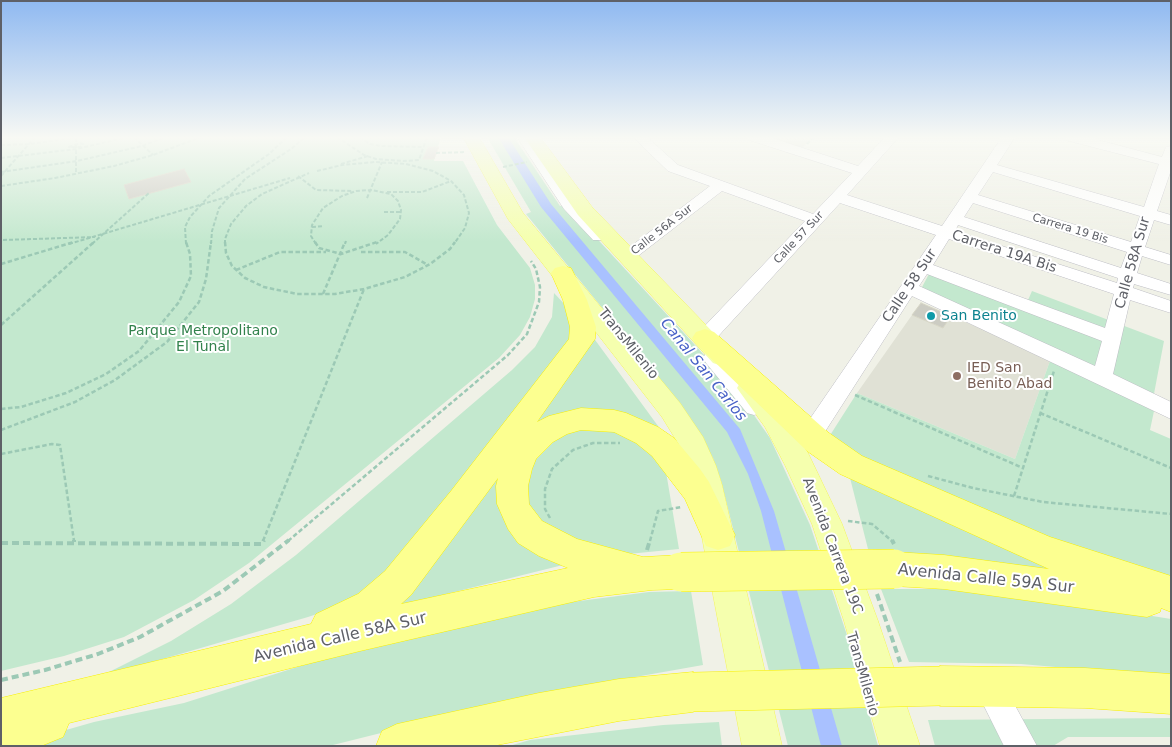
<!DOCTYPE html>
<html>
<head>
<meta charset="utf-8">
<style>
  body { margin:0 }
  #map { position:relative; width:1172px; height:747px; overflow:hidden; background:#f0f1e7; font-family:"DejaVu Sans",sans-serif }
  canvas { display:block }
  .frame { position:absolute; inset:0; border:2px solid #5e6067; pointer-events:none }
</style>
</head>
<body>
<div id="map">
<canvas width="1172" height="747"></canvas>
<div class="frame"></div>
</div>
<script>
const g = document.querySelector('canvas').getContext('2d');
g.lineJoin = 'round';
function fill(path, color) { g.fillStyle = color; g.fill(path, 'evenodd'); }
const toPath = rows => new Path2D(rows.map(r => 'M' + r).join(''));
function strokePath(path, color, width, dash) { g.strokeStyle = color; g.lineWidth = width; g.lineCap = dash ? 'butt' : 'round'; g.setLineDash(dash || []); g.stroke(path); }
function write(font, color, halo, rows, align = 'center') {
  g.font = font + ' "DejaVu Sans",sans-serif'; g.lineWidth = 4; g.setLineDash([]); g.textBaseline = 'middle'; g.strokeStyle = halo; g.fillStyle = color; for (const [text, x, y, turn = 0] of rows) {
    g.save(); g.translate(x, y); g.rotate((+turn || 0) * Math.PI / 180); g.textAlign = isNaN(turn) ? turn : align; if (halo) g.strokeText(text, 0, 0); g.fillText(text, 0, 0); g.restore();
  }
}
fill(toPath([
  [766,137,814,137,802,148],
  [912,315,943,328,951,316,1051,358,1015,459,857,393]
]), '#e0e1d5');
fill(toPath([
  [1,137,441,137,434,161,463,161,497,225,530,268,535,285,535,299,530,317,520,335,499,358,249,563,194,600,124,637,64,656,1,671],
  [487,137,514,137,560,206,566,205,695,345,739,394,770,438,810,525,851,647,878,746,788,746,721,481,713,458,701,438,671,393,526,214,531,212],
  [930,272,1025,307,1032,291,1164,341,1153,399,921,289],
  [554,293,569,309,573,336,399,568,356,601,308,617,97,678,171,641,231,604,296,555,512,370,535,347,552,317],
  [590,333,669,441,566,416,503,487,567,564,382,610],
  [1051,358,1154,411,1150,430,1171,439,1171,582,1040,541,827,440,857,393,1015,459],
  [597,423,663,454,679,549,628,554,594,549,527,514,525,468,556,432],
  [849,474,1083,577,997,562,868,549],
  [881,589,942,589,1047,599,1171,619,1171,677,1021,664,909,662],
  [691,591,703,665,573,688,445,717,329,746,10,746,94,722,184,703,313,662,564,603,649,592],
  [1171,718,1171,737,1068,737,1053,746,935,746,928,720],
  [719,722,722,746,509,746,530,740,663,725]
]), '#c3e8ce');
fill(toPath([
  [498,137,508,137,551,204,740,429,774,511,842,746,821,746,761,511,748,474,727,432,541,207]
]), '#a9c1ff');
const building = toPath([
  [428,147,439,147,434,159,423,159,428,147],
  [184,169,191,182,129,199,124,185,184,169],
  [921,303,951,316,943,328,912,315,921,303]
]);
fill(building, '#ccccc3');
strokePath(building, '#d6d5c5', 1);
const minor = toPath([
  [517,137,530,137,574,203,605,234,607,237,605,240,593,240,564,209,517,137],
  [633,137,647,137,678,165,813,214,852,173,749,140,748,137,769,137,858,166,885,137,899,137,847,195,942,226,1002,137,1015,137,997,165,1144,207,1159,164,1065,140,1064,137,1087,137,1162,157,1166,147,1171,146,1171,170,1157,211,1171,215,1171,225,1154,220,1145,247,1171,255,1171,265,1142,256,1137,273,1171,284,1171,295,1134,284,1133,288,1171,301,1171,313,1130,300,1113,374,1171,402,1171,419,912,296,819,441,811,444,803,441,800,435,803,429,936,235,840,203,712,343,705,344,698,343,696,338,698,333,805,221,722,191,634,259,622,259,620,256,622,253,710,186,668,171,633,137],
  [993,172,1140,216,1131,242,978,195,993,172],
  [973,203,1127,252,1121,268,964,217,973,203],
  [958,225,1118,278,1117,283,955,231,958,225],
  [949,239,1114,294,1105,328,933,265,949,239],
  [927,274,1102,341,1095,366,919,286,927,274],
  [713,351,720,353,761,401,765,407,761,413,754,415,747,413,706,363,703,358,706,353,713,351],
  [989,671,999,676,1037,746,1004,746,974,686,979,676,989,671]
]);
const major = toPath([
  [463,137,479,137,523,213,680,403,703,437,716,466,722,485,782,746,742,746,692,485,681,448,662,417,508,219,463,137],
  [524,137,540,137,592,207,731,351,734,357,731,363,722,366,713,363,578,215,524,137],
  [750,379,759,381,783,413,808,453,842,524,878,621,920,746,880,746,844,621,812,524,785,465,765,427,737,388,741,381,750,379]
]);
const highway = toPath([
  [563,266,571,268,587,300,596,327,595,339,537,422,549,416,581,408,614,410,626,413,658,427,674,438,700,469,709,482,735,535,730,546,718,550,706,546,685,499,652,456,636,443,614,432,581,430,567,434,553,442,536,459,532,469,528,486,529,504,542,521,577,539,643,557,681,555,694,560,699,572,694,584,681,589,652,590,594,597,360,651,69,723,63,737,41,746,1,746,1,698,311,624,316,614,358,594,385,571,451,491,569,339,570,327,563,300,551,273,555,268,563,266],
  [498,478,496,486,497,504,508,529,518,543,539,556,568,568,401,604,411,595,498,478],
  [705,329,714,332,829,433,862,456,1050,537,1171,576,1171,612,1161,608,1160,612,1147,617,944,589,894,586,881,581,876,569,881,557,894,552,944,555,1049,569,840,474,807,451,696,344,692,338,696,332,705,329],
  [940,666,1085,668,1171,674,1171,714,1085,708,940,706,926,700,920,686,926,672,940,666],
  [693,672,707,678,713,692,707,706,693,712,619,721,492,746,376,746,382,731,397,724,539,693,619,679,693,672]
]);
strokePath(minor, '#bebec5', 1);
strokePath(major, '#f4f45c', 1);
strokePath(highway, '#f8ef00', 1);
strokePath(toPath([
  [134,137,153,155],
  [337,137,364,155,376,159,403,161,419,160,427,137],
  [360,137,370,144,381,146,424,147],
  [1,138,41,137],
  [76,138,76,174],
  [80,143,83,144,80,147,69,147,80,143],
  [807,144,814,137],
  [1,145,30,144,79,137],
  [436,153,465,152],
  [1,158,76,149,128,137],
  [341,164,368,156],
  [503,167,527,162],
  [317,171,342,165,375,162,406,164,433,171,451,181,464,195,469,213,465,228,454,244],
  [1,172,77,161,142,146,165,137],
  [1,176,35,137],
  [298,176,316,190,352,191],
  [1,186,55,178,114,166,153,155,201,137],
  [387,192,422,192,451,181],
  [367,198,382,162],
  [384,212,400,212],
  [312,227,324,226],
  [3,240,95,237],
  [69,244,290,178],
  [92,244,149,193],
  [186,244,185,227,190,217,209,196,269,154,287,137],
  [211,244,212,231,219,208,245,179,291,149,305,137],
  [225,244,225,239,231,224,246,206,262,194,309,173],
  [316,244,311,236,312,225,323,208,342,196,356,191,371,190,391,194,398,201,401,210,400,219,388,235,376,244],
  [345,244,346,241]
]), '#9cc9b5', 2, [4, 2]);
strokePath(toPath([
  [225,242,226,253,232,266,245,278,264,287,297,294,335,294,364,289,405,277,430,264,450,249,455,242],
  [315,242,319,248,341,254,377,242],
  [361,252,405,252,428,265],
  [1,264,74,242],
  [236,270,280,252,326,252],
  [323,294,345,242],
  [1,325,94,242],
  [855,395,1023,468],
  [1,409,21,407,66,393,106,374,139,351,179,302,191,276,190,254,186,242],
  [1040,413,1171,468],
  [1,430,75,402,115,380,167,342,199,302,206,279,211,242],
  [1,454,52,444,60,445,74,541],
  [928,476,973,488,1043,502,1171,514],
  [1014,496,1054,371],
  [550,518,545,509,545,489,552,469,573,450,593,443,620,443],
  [848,521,872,524,892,541],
  [263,541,364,289],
  [288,541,508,355,527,334,539,302,540,287,536,269,531,261],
  [650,541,658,511,682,507]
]), '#9cc9b5', 2.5, [4.5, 2.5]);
strokePath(toPath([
  [74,540,74,542],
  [892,540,894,544],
  [1,543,262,544,264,540],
  [647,550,650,540],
  [877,594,900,662],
  [1,680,45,670,98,654,140,637,223,591,289,540]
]), '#9cc9b5', 4, [7, 4]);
fill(minor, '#fff');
fill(major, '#f5ffae');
fill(highway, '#fcff90');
const highwayBridge = toPath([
  [681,572,894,569],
  [693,692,940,686]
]);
strokePath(highwayBridge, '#f8ef00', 40, []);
strokePath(highwayBridge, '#fcff90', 39);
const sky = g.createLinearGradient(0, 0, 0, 242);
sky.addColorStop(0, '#8fb9f1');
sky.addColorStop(0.57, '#f8f9f4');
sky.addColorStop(1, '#f8f9f400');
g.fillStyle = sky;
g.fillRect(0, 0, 1172, 242);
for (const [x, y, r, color] of [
  [931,316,5,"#0f9aa8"],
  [957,376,5,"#8d6e63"]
]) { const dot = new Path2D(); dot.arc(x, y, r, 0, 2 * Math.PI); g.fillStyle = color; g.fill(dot); strokePath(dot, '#fff', 2); }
write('11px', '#5e6067', '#fff', [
  ["Carrera 19 Bis",1070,229,17],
  ["Calle 56A Sur",662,230,-38],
  ["Calle 57 Sur",799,238,-47]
]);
write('14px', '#5e6067', '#fff', [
  ["Carrera 19A Bis",1004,252,18],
  ["Calle 58A Sur",1133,263,-74],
  ["Calle 58 Sur",910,286,-56],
  ["TransMilenio",628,344,51],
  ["Avenida Carrera 19C",832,546,69],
  ["TransMilenio",862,674,74]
]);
write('14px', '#0d838f', '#fff', [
  ["San Benito",941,316]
], 'left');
write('14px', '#32824c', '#fff', [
  ["Parque Metropolitano",203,331],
  ["El Tunal",203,347]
]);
write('14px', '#785e54', '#fff', [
  ["IED San",967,368],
  ["Benito Abad",967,384]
], 'left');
write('italic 15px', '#4761c7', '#fff', [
  ["Canal San Carlos",703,370,51]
]);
write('16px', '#5e6067', '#fff', [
  ["Avenida Calle 59A Sur",986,579,6],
  ["Avenida Calle 58A Sur",340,638,-13]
]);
</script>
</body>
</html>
